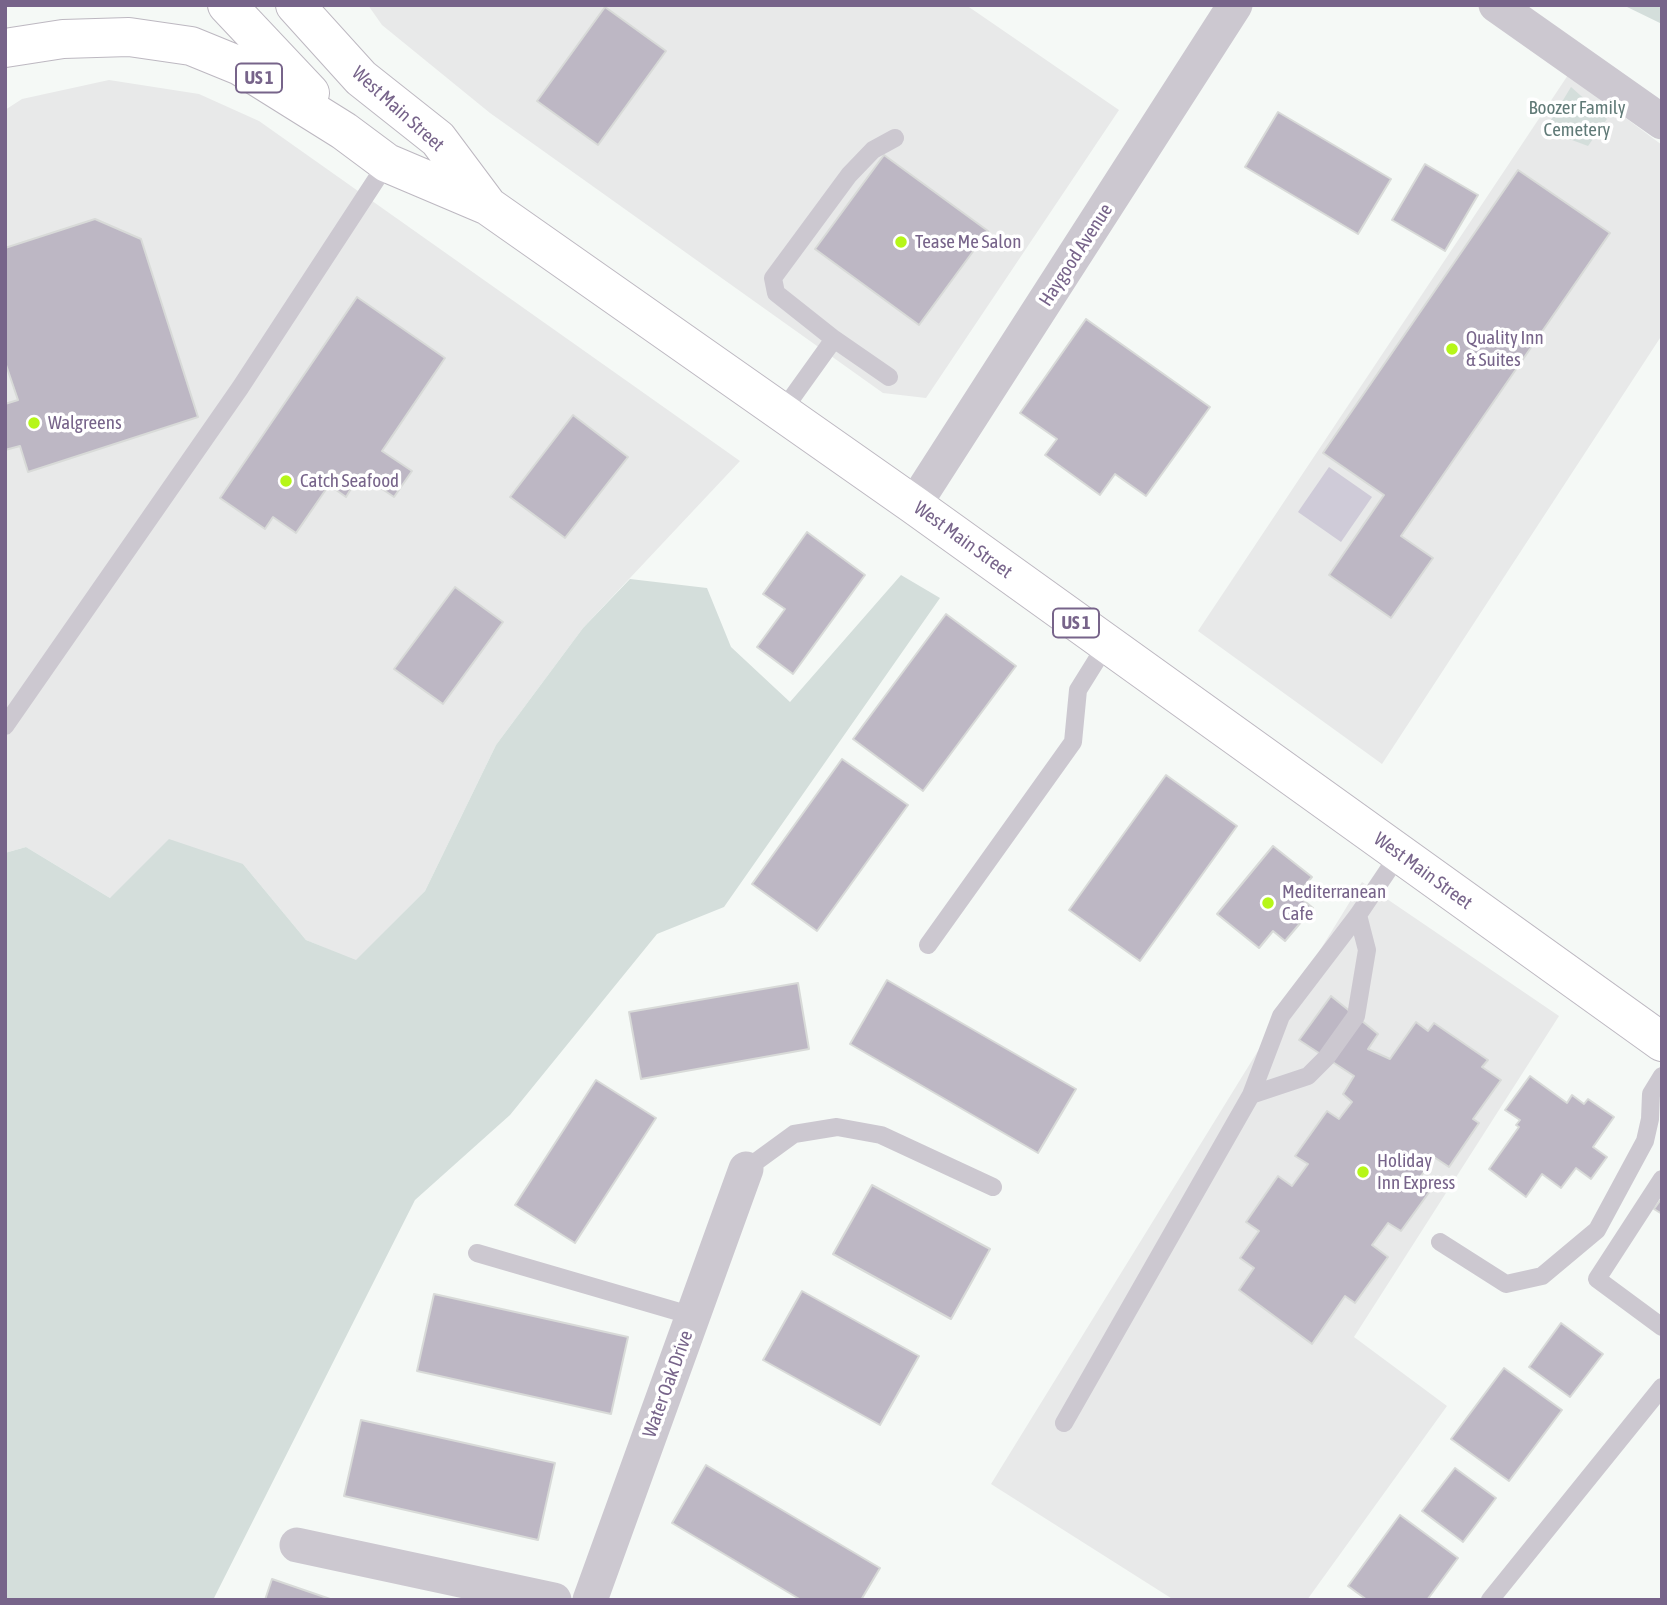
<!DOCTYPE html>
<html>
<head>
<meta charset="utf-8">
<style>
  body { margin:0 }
  #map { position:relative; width:1667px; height:1605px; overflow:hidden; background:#f5f9f6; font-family:"Asap Condensed",sans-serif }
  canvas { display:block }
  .frame { position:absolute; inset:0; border:7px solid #77648a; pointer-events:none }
</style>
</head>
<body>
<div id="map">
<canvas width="1667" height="1605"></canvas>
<div class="frame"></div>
</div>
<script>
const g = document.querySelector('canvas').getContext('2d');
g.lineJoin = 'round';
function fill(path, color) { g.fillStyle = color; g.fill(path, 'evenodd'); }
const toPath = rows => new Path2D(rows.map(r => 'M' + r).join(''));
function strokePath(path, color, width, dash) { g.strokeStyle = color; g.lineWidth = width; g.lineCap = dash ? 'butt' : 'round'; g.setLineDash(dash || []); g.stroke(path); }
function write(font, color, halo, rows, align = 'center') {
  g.font = font + ' "Asap Condensed",sans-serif'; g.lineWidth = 7; g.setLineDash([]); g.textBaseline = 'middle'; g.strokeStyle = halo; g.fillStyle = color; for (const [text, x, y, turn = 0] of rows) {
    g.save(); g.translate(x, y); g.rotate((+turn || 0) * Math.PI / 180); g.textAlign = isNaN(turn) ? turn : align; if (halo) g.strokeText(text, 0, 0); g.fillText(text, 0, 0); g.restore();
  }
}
fill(toPath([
  [368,5,966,5,1119,110,926,398,883,393,490,113,382,25],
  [1568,75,1662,145,1662,335,1382,764,1198,631],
  [109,80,199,94,259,121,740,461,583,628,496,745,425,891,356,961,306,940,243,864,110,898,26,847,5,853,5,110,22,99],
  [1362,882,1559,1016,1354,1337,1447,1406,1307,1600,1174,1600,991,1484]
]), '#e8e9e9');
fill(toPath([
  [1623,5,1662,5,1662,24],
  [1571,87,1607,119,1588,146,1545,130],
  [901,575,940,598,724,907,657,934,510,1115,415,1200,213,1600,5,1600,5,853,26,847,110,898,169,839,243,864,306,940,356,960,425,891,496,745,583,628,630,579,707,588,731,647,790,702]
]), '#d4dedb');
fill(toPath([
  [1329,467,1372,497,1341,542,1298,512]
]), '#cfcbd8');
const building = toPath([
  [605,7,666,51,598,145,537,101,605,7],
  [1278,112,1391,179,1358,234,1245,167,1278,112],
  [884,155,988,231,919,325,815,249,884,155],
  [1425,164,1478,195,1445,251,1392,220,1425,164],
  [1518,170,1610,233,1401,536,1433,558,1391,618,1329,575,1384,495,1323,453,1518,170],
  [95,219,141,239,198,417,28,472,20,446,5,450,5,404,18,400,5,362,5,248,95,219],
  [357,297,445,358,382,451,412,471,394,497,360,474,346,497,329,485,296,533,273,517,265,529,220,498,357,297],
  [1086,319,1210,407,1146,496,1115,474,1100,495,1045,455,1057,439,1020,413,1086,319],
  [573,415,628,457,565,538,510,497,573,415],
  [807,532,865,575,793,674,757,647,785,609,763,594,807,532],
  [455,587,503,622,443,704,394,669,455,587],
  [946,614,1016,666,923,791,853,739,946,614],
  [842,759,908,805,817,931,752,884,842,759],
  [1166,775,1237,826,1140,961,1069,910,1166,775],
  [1273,846,1312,877,1297,895,1313,908,1285,941,1273,931,1259,948,1217,914,1273,846],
  [887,980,1076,1089,1038,1153,850,1044,887,980],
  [798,983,809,1049,641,1079,629,1012,798,983],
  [1331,996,1378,1034,1368,1049,1390,1059,1416,1022,1428,1031,1434,1023,1488,1060,1482,1067,1501,1080,1473,1119,1479,1123,1449,1167,1434,1157,1417,1182,1430,1191,1401,1231,1388,1223,1372,1245,1388,1257,1355,1303,1345,1296,1312,1344,1239,1290,1254,1268,1240,1258,1259,1231,1246,1222,1278,1176,1292,1186,1308,1164,1295,1156,1327,1111,1339,1119,1352,1102,1343,1094,1354,1076,1299,1040,1331,996],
  [1530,1076,1567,1103,1572,1095,1584,1104,1588,1099,1614,1117,1593,1147,1607,1157,1591,1179,1576,1168,1561,1188,1542,1174,1526,1197,1489,1169,1519,1127,1516,1125,1520,1120,1505,1110,1530,1076],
  [596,1080,656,1118,575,1243,515,1205,596,1080],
  [872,1185,990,1249,951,1319,833,1254,872,1185],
  [1662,1198,1662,1214,1654,1209,1662,1198],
  [802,1291,919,1356,880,1425,763,1360,802,1291],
  [434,1294,628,1337,611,1414,417,1371,434,1294],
  [1561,1323,1603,1354,1570,1397,1529,1367,1561,1323],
  [1504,1368,1562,1410,1509,1481,1451,1439,1504,1368],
  [361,1420,555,1463,538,1540,344,1496,361,1420],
  [706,1465,880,1568,861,1600,801,1600,672,1523,706,1465],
  [1455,1468,1496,1498,1463,1542,1422,1511,1455,1468],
  [1400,1515,1458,1558,1427,1600,1367,1600,1348,1586,1400,1515],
  [272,1579,333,1600,265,1600,272,1579]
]);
fill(building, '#bdb7c4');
strokePath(building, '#d8dad8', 2);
const primary = toPath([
  [227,5,310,93],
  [295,5,361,78,438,139,488,206,914,505,1662,1042],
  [5,48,63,39,129,37,191,46,240,66,344,131,387,163,486,205]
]);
strokePath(primary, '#bdb8c1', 40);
strokePath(toPath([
  [834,339,889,377],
  [781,413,834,339,776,293,773,278,849,175,873,150,895,138],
  [5,726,240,388,387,163],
  [928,945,1073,742,1078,690,1106,645],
  [1251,1095,1308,1076,1326,1058,1356,1016,1367,950,1358,915],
  [746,1169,794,1134,837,1127,881,1135,993,1187],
  [1662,1179,1597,1279,1662,1327],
  [1440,1242,1506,1284,1542,1276,1597,1230,1645,1141,1650,1119,1651,1094,1662,1076],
  [477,1253,693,1316],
  [1064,1423,1251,1095,1281,1016,1358,915,1399,854],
  [1490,1600,1662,1387]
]), '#ccc8d0', 18);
strokePath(toPath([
  [1496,5,1662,122],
  [914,505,1235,5],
  [297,1545,554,1600],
  [590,1600,746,1169]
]), '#ccc8d0', 35);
strokePath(primary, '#fff', 38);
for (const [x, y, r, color] of [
  [901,242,7,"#b6f618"],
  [1452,349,7,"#b6f618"],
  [34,423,7,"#b6f618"],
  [286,481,7,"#b6f618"],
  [1268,903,7,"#b6f618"],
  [1363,1172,7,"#b6f618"]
]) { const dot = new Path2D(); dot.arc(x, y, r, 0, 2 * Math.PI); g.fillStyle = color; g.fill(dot); strokePath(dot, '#fff', 2.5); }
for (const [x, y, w] of [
  [259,78,46],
  [1076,623,46]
]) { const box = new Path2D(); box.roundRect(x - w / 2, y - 14.5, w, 29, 5); g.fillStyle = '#fff'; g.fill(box); strokePath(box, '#77648a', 2); }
write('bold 18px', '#77648a', null, [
  ["US 1",259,78],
  ["US 1",1076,623]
]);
write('19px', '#607a77', '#fff', [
  ["Boozer Family",1577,108],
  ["Cemetery",1577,130]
]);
write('19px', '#77648a', '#fff', [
  ["West Main Street",398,109,42],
  ["Haygood Avenue",1076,255,-57],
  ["West Main Street",963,540,36],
  ["West Main Street",1423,871,36],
  ["Water Oak Drive",668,1384,-70]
]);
write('19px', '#77648a', '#fff', [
  ["Tease Me Salon",915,242],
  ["Quality Inn",1466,338],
  ["& Suites",1466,360],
  ["Walgreens",48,423],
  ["Catch Seafood",300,481],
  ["Mediterranean",1282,892],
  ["Cafe",1282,914],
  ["Holiday",1377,1161],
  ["Inn Express",1377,1183]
], 'left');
</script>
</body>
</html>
